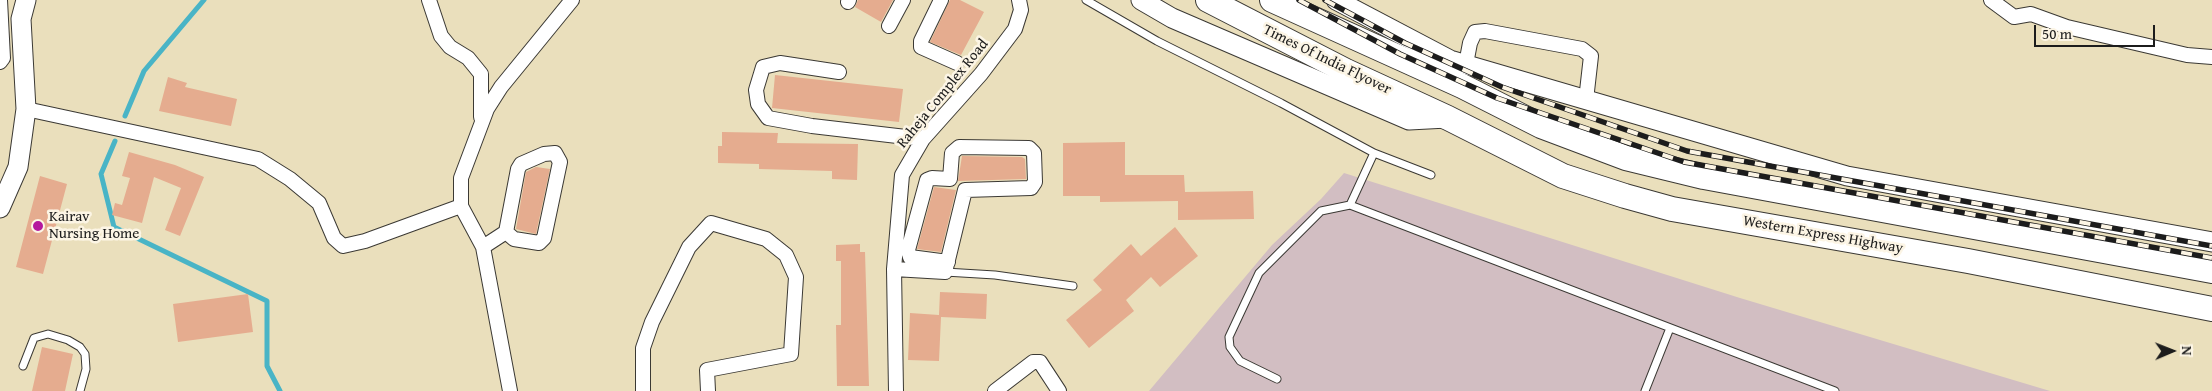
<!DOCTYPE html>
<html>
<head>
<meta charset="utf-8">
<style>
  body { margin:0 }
  #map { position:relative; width:2212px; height:391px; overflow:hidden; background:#eadfbc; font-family:"Gentium Book Plus",serif }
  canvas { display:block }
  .north { position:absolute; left:2147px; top:326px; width:50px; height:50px; -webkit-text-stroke:4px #fcf5e5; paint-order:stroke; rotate:89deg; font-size:14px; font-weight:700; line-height:20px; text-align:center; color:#1c1c1c }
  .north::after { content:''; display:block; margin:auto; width:18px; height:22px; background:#1c1c1c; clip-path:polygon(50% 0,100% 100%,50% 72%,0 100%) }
  .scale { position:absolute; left:2034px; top:25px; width:121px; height:22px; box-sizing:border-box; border:2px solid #1c1c1c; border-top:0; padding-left:6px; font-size:15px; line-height:18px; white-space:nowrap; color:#1c1c1c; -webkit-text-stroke:4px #fcf5e5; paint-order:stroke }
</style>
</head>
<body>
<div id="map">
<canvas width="2212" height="391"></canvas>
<div class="north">N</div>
<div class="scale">50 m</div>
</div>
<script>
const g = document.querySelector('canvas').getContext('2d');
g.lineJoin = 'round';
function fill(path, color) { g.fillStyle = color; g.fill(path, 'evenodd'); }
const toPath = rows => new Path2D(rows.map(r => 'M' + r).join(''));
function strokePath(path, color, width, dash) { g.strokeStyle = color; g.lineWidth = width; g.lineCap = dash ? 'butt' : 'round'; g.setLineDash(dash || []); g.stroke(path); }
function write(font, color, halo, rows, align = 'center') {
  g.font = font + ' "Gentium Book Plus",serif'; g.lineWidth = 5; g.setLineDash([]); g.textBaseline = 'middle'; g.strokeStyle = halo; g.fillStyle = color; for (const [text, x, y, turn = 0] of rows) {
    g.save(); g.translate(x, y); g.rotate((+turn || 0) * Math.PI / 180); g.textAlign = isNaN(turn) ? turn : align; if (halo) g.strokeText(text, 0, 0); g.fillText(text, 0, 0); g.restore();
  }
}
fill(toPath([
  [1344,173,1740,298,2050,391,1149,391,1272,245,1321,199]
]), '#d2bec2');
strokePath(toPath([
  [125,116,144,71,204,0],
  [115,141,101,174,114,227,267,301,267,366,280,391]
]), '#49b4c6', 5);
fill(toPath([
  [858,0,893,0,881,22,855,7],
  [950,0,960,0,984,12,961,55,930,42],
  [775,75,903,89,899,122,772,108],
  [168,77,187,83,185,87,237,99,231,126,159,111],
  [722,132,778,133,777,143,858,144,857,180,832,179,832,171,759,169,759,164,718,163,718,146,722,146],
  [1125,142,1125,175,1184,175,1185,192,1253,191,1254,219,1178,220,1178,201,1100,202,1100,196,1063,196,1063,143],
  [129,152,175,165,204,177,180,236,165,230,181,188,154,177,142,223,112,215,115,203,122,205,130,178,122,176],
  [962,156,1022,157,1025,159,1026,179,958,181],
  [536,167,550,169,536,234,516,229,526,172],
  [40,176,67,184,43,274,16,267],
  [934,187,956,190,941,252,917,249],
  [1175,227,1198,256,1160,287,1151,277,1126,300,1134,311,1089,348,1066,320,1102,290,1093,280,1131,244,1141,256],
  [860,244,860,252,865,252,869,386,837,386,836,325,841,325,841,261,836,261,836,245],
  [940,292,987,294,986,319,941,317,939,361,908,360,910,313,939,315],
  [248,294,253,332,178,342,173,304],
  [42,347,73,354,65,391,32,391]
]), '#e5ac8f');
const lane = toPath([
  [1086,0,1157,41,1281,103,1374,153,1431,175],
  [1350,205,1835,391],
  [945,272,995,275,1073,286],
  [23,366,34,338,48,334,68,340,80,347,85,354,86,369,80,391],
  [1277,379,1240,361,1230,347,1229,337,1259,273,1321,211,1350,205,1374,153],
  [1645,391,1670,328]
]);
const street = toPath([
  [0,0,3,58,0,62],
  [429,0,441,36,450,47,468,58,481,74,481,117],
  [941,0,921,41,921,47,957,63],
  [1991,0,2014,17,2031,14,2067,27,2187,55,2212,57],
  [848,2,849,0],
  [889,26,903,0],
  [1466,64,1470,43,1475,32,1485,31,1582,49,1591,56,1586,100],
  [839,72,780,63,763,67,756,90,758,104,768,118,812,126,923,139],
  [26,109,258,159,290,179,319,203,334,238,343,246,365,241,461,206],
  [483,247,506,232,514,239,539,243,544,238,560,162,555,153,544,154,521,164,518,169,506,232],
  [894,269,945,272,965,190,1031,188,1035,182,1034,153,1029,148,959,147,952,153,950,179,932,178,927,180,908,250,910,257,948,262],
  [510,391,483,247,461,206,461,178,487,109,501,87,572,0],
  [643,391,643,348,652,322,689,247,711,223,766,239,786,255,796,277,791,354,707,370,708,391],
  [896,391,894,269,902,175,923,139,981,74,1015,29,1021,10,1019,0],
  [995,391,1033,362,1040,362,1059,391]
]);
const secondary = toPath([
  [1141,0,1172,18,1409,120,1447,118],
  [1336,0,1450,60,1847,176,2212,242],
  [0,208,18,167,26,109,21,19,26,0]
]);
const highway = toPath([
  [1208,0,1346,71,1448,118,1563,176,1625,196,1672,209,1968,261,2212,309],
  [1272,0,1462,86,1541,126,1626,158,1704,177,2212,271]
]);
strokePath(lane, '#3b3934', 9);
strokePath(street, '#3b3934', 16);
strokePath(secondary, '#3b3934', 21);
strokePath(highway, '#3b3934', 26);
strokePath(lane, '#fff', 7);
strokePath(street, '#fff', 14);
strokePath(secondary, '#fff', 19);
strokePath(highway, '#fff', 24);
const rail = toPath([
  [1299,0,1400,54,1497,98,1684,162,2212,258],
  [1325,0,1405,43,1502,87,1687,151,2212,246]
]);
strokePath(rail, '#1c1c1c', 5.5);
strokePath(rail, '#fcf5e5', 4, [11]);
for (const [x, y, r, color] of [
  [38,226,6,"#b5179e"]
]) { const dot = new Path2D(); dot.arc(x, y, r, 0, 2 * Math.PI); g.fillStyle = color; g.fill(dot); strokePath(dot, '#fcf5e5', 2); }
write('15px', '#1c1c1c', '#fcf5e5', [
  ["Times Of India Flyover",1327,60,26],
  ["Raheja Complex Road",943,94,-51],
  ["Western Express Highway",1823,235,10]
]);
write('15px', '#1c1c1c', '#fcf5e5', [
  ["Kairav",49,217],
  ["Nursing Home",49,234]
], 'left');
</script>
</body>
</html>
